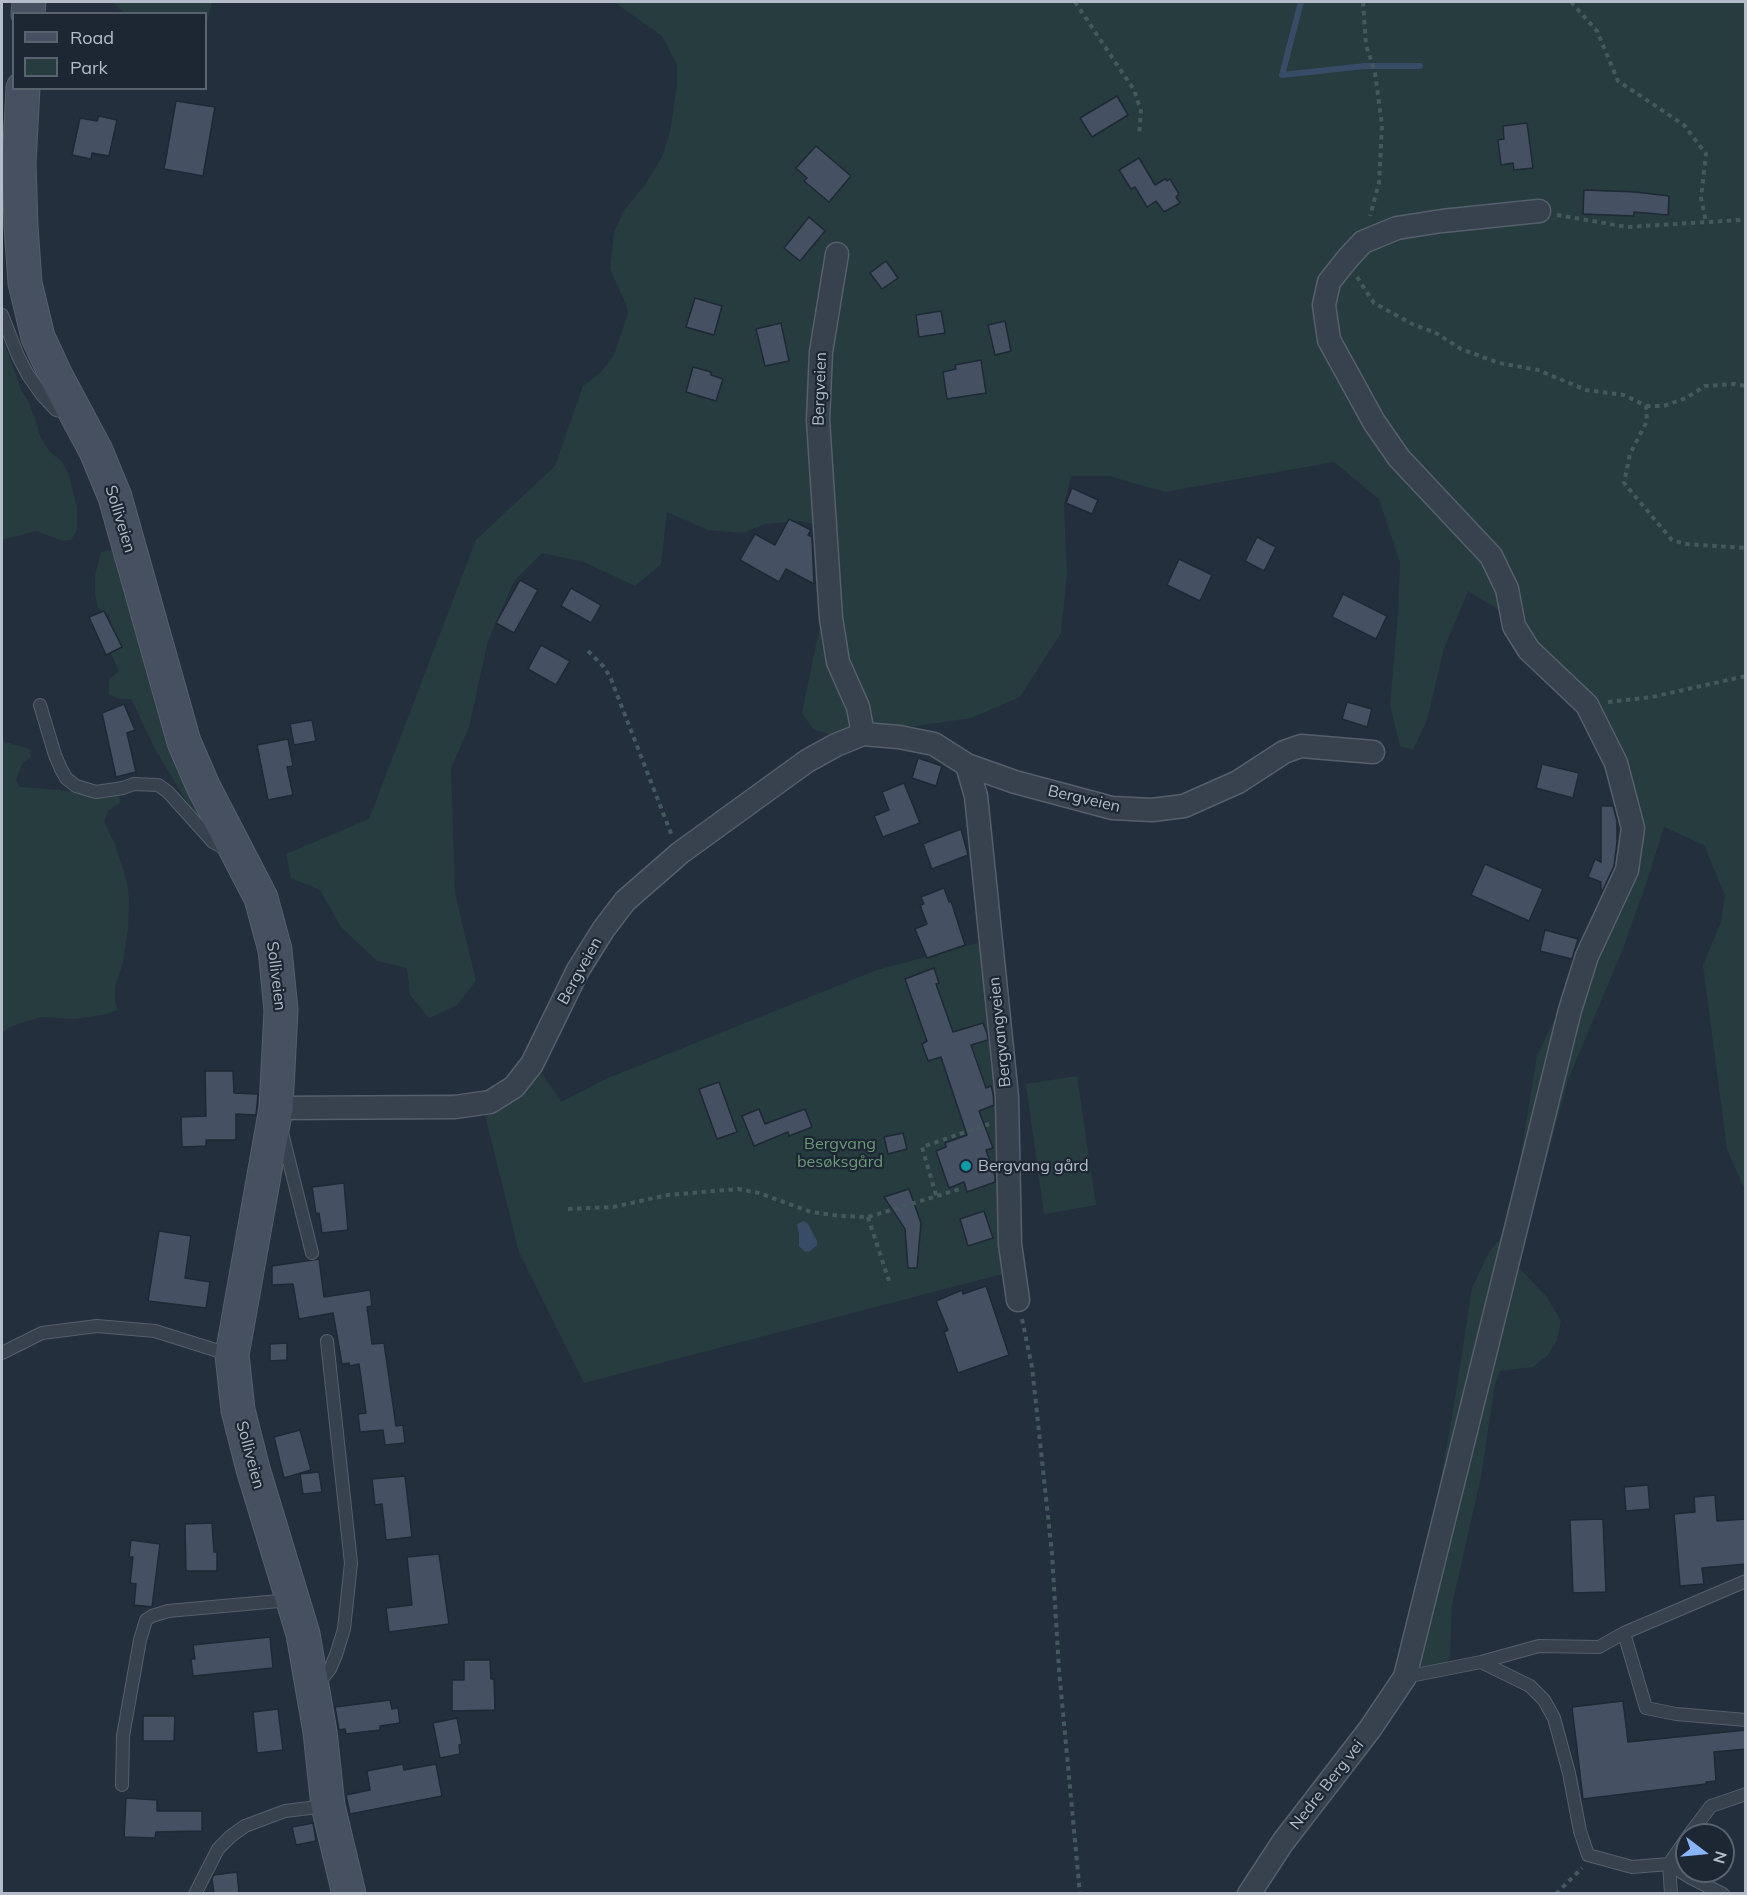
<!DOCTYPE html>
<html>
<head>
<meta charset="utf-8">
<style>
  body { margin:0 }
  #map { position:relative; width:1747px; height:1895px; overflow:hidden; background:#242f3e; font-family:Mulish,sans-serif }
  canvas { display:block }
  .frame { position:absolute; inset:0; border:3px solid #b4bcc9; pointer-events:none }
  .legend { position:absolute; left:12px; top:12px; width:195px; height:78px; box-sizing:border-box; background:#1d2633; border:2px solid #59626f; margin:0; padding:8px 10px; list-style:none; font-size:18px; color:#b4bcc9 }
  .legend li { display:flex; align-items:center; gap:12px; height:30px }
  .legend b { width:30px; border:2px solid #59626f }
  .north { position:absolute; left:1675px; top:1823px; width:60px; height:60px; box-sizing:border-box; background:#1d2633; border:2px solid #59626f; border-radius:50%; rotate:106deg; font-size:16px; font-weight:700; line-height:24px; text-align:center; color:#b4bcc9 }
  .north::after { content:''; display:block; margin:auto; width:21px; height:27px; background:#8ab4f8; clip-path:polygon(50% 0,100% 100%,50% 72%,0 100%) }
</style>
</head>
<body>
<div id="map">
<canvas width="1747" height="1895"></canvas>
<div class="frame"></div>
<ul class="legend">
<li><b style="height:8px;background:#465061"></b>Road</li>
<li><b style="height:16px;background:#263c3f"></b>Park</li>
</ul>
<div class="north">N</div>
</div>
<script>
const g = document.querySelector('canvas').getContext('2d');
g.lineJoin = 'round';
function fill(path, color) { g.fillStyle = color; g.fill(path, 'evenodd'); }
const toPath = rows => new Path2D(rows.map(r => 'M' + r).join(''));
function strokePath(path, color, width, dash) { g.strokeStyle = color; g.lineWidth = width; g.lineCap = dash ? 'butt' : 'round'; g.setLineDash(dash || []); g.stroke(path); }
function write(font, color, halo, rows, align = 'center') {
  g.font = font + ' Mulish,sans-serif'; g.lineWidth = 4.5; g.setLineDash([]); g.textBaseline = 'middle'; g.strokeStyle = halo; g.fillStyle = color; for (const [text, x, y, turn = 0] of rows) {
    g.save(); g.translate(x, y); g.rotate((+turn || 0) * Math.PI / 180); g.textAlign = isNaN(turn) ? turn : align; if (halo) g.strokeText(text, 0, 0); g.fillText(text, 0, 0); g.restore();
  }
}
fill(toPath([
  [112,2,212,2,206,27,206,14,124,13],
  [614,2,1745,2,1745,1190,1727,1149,1703,965,1721,922,1725,895,1704,845,1664,827,1646,884,1622,951,1568,1080,1531,1216,1519,1268,1546,1296,1561,1321,1557,1340,1548,1355,1533,1367,1500,1371,1495,1384,1481,1477,1452,1605,1450,1656,1442,1678,1413,1669,1426,1563,1454,1405,1472,1288,1489,1252,1504,1234,1515,1190,1537,1056,1600,924,1628,831,1599,725,1502,612,1468,591,1444,649,1427,720,1413,750,1400,746,1390,705,1398,614,1400,562,1379,499,1334,462,1165,492,1109,476,1071,476,1064,505,1067,574,1061,633,1020,697,971,718,839,737,813,729,802,713,825,601,832,529,802,521,765,524,743,533,708,530,667,512,661,564,635,586,584,562,542,553,514,581,488,641,469,727,451,768,455,893,476,981,457,1005,429,1018,410,995,407,968,377,961,341,927,320,890,291,878,286,854,369,819,476,540,555,466,583,386,601,372,614,355,628,313,626,304,610,269,614,232,623,212,646,183,662,157,670,132,677,84,677,65,662,36],
  [2,336,21,390,29,402,41,438,50,452,62,462,69,475,77,508,77,530,71,540,63,541,36,531,2,540],
  [112,550,122,566,207,825,191,809,155,749,131,699,119,699,109,694,109,679,119,671,105,641,113,629,109,615,98,608,95,594,95,576,101,552],
  [2,741,30,749,31,757,22,764,16,780,20,787,83,792,103,797,119,795,120,803,108,811,104,822,115,844,127,882,129,900,128,930,123,962,115,988,115,1000,117,1010,107,1014,75,1019,41,1017,12,1026,2,1032],
  [982,942,1010,1272,584,1383,519,1252,484,1111,539,1069,561,1102,608,1078,877,970],
  [1077,1076,1096,1205,1044,1214,1026,1084]
]), '#263c3f');
fill(toPath([
  [804,1221,808,1224,817,1241,817,1245,809,1252,804,1251,799,1246,799,1234,797,1224]
]), '#394c67');
strokePath(toPath([
  [1301,2,1282,75,1365,66,1420,66]
]), '#394c67', 6);
const building = toPath([
  [1117,96,1128,115,1092,137,1080,118,1117,96],
  [176,101,215,107,203,176,164,169,176,101],
  [99,116,117,120,109,156,92,153,91,159,72,155,80,118,97,121,99,116],
  [1527,123,1533,168,1514,170,1513,163,1501,165,1498,140,1504,139,1503,126,1527,123],
  [816,146,851,176,829,202,804,181,807,178,796,168,816,146],
  [1139,158,1155,185,1165,179,1167,181,1170,179,1179,194,1176,197,1180,203,1164,212,1156,201,1147,207,1135,187,1131,189,1119,170,1139,158],
  [1584,190,1635,192,1669,196,1668,215,1634,212,1634,216,1583,214,1584,190],
  [809,217,825,231,800,261,784,248,809,217],
  [886,261,898,278,882,289,870,273,886,261],
  [695,298,722,306,714,335,686,327,695,298],
  [941,311,945,333,919,337,916,315,941,311],
  [1005,321,1011,351,995,355,988,325,1005,321],
  [781,323,789,361,765,366,756,329,781,323],
  [981,360,986,393,947,399,943,372,956,369,955,365,981,360],
  [693,367,711,372,711,375,723,379,716,401,686,392,693,367],
  [1072,488,1098,500,1092,514,1066,503,1072,488],
  [789,519,811,530,808,535,812,537,814,584,786,569,779,582,740,560,755,534,775,545,789,519],
  [1257,537,1276,547,1264,571,1245,561,1257,537],
  [1179,559,1212,575,1200,601,1167,585,1179,559],
  [520,580,538,590,514,633,496,623,520,580],
  [571,588,601,605,591,623,561,606,571,588],
  [1343,594,1387,616,1376,639,1332,617,1343,594],
  [104,611,122,647,106,655,89,617,104,611],
  [541,645,570,661,556,685,528,669,541,645],
  [1347,702,1372,709,1367,727,1342,719,1347,702],
  [124,704,135,730,127,733,136,772,116,777,102,713,124,704],
  [312,720,316,741,294,745,290,724,312,720],
  [288,739,293,766,287,767,293,795,268,800,257,745,288,739],
  [918,758,942,766,936,786,912,778,918,758],
  [1542,764,1579,773,1573,798,1536,788,1542,764],
  [904,783,920,823,883,837,874,816,889,810,882,792,904,783],
  [1601,806,1613,806,1617,821,1617,842,1614,866,1601,894,1601,882,1588,877,1595,859,1601,862,1601,806],
  [961,829,968,855,932,869,923,844,961,829],
  [1485,864,1543,889,1529,921,1471,895,1485,864],
  [944,888,949,902,951,901,965,945,927,958,915,929,927,924,920,905,924,904,921,897,944,888],
  [1545,930,1578,939,1572,959,1540,951,1545,930],
  [934,968,939,983,936,984,953,1032,983,1023,987,1033,988,1040,971,1045,986,1088,991,1086,993,1093,994,1105,979,1111,993,1148,986,1150,995,1176,995,1182,967,1192,964,1182,949,1188,936,1151,946,1147,945,1143,967,1135,941,1057,928,1061,922,1044,927,1041,905,979,934,968],
  [205,1071,233,1071,234,1093,258,1094,256,1115,236,1114,236,1140,206,1140,206,1146,182,1147,181,1117,206,1116,205,1071],
  [719,1082,737,1132,717,1139,699,1089,719,1082],
  [759,1109,765,1124,805,1109,812,1127,789,1136,788,1132,754,1146,742,1116,759,1109],
  [903,1133,907,1149,888,1154,884,1137,903,1133],
  [344,1183,348,1230,322,1233,319,1213,316,1214,312,1187,344,1183],
  [909,1189,921,1223,917,1268,908,1268,905,1229,884,1197,909,1189],
  [984,1211,993,1238,968,1246,960,1219,984,1211],
  [159,1231,191,1236,185,1278,210,1282,206,1308,148,1301,159,1231],
  [319,1259,324,1297,370,1290,372,1306,367,1307,372,1344,384,1343,396,1426,403,1425,405,1443,385,1445,383,1430,360,1432,358,1414,366,1413,359,1364,350,1366,349,1363,342,1364,333,1313,299,1319,293,1284,272,1285,272,1266,319,1259],
  [986,1286,1009,1355,958,1373,944,1332,948,1330,936,1301,962,1290,963,1294,986,1286],
  [287,1343,287,1360,270,1361,270,1344,287,1343],
  [300,1430,311,1470,284,1478,274,1437,300,1430],
  [319,1472,322,1492,303,1494,300,1474,319,1472],
  [405,1476,412,1537,386,1540,382,1504,375,1505,372,1479,405,1476],
  [1648,1485,1650,1509,1626,1511,1624,1487,1648,1485],
  [1715,1495,1717,1521,1746,1519,1746,1564,1702,1568,1704,1584,1680,1586,1674,1514,1695,1512,1694,1497,1715,1495],
  [1603,1519,1606,1592,1573,1593,1570,1520,1603,1519],
  [212,1523,214,1552,217,1552,217,1571,186,1571,185,1524,212,1523],
  [131,1540,160,1544,152,1607,134,1605,136,1584,130,1583,133,1557,129,1557,131,1540],
  [439,1554,449,1624,389,1632,386,1608,412,1605,407,1557,439,1554],
  [270,1637,273,1668,193,1676,191,1659,195,1659,193,1645,270,1637],
  [464,1660,490,1660,491,1679,494,1679,495,1710,452,1711,452,1680,464,1680,464,1660],
  [390,1700,392,1709,398,1708,400,1723,380,1726,380,1730,346,1734,345,1729,339,1730,335,1707,390,1700],
  [1623,1701,1628,1742,1746,1730,1746,1749,1714,1752,1716,1781,1706,1782,1706,1784,1583,1799,1572,1707,1623,1701],
  [278,1709,283,1750,257,1753,253,1712,278,1709],
  [143,1716,175,1716,174,1741,143,1741,143,1716],
  [457,1718,462,1744,459,1745,460,1754,440,1758,433,1723,457,1718],
  [403,1764,404,1770,436,1764,442,1796,350,1814,346,1795,370,1790,367,1771,403,1764],
  [126,1798,157,1800,157,1811,202,1811,202,1831,156,1832,155,1838,124,1837,126,1798],
  [313,1823,316,1841,296,1845,292,1827,313,1823],
  [237,1872,239,1893,214,1893,212,1879,214,1875,237,1872]
]);
fill(building, '#455162');
strokePath(building, '#1f2835', 1.5);
const lane = toPath([
  [2,315,18,356,28,375,42,395,56,410,64,412,70,411],
  [40,705,55,755,61,769,66,778,76,786,96,792,123,788,134,784,158,785,168,792,213,842,227,850],
  [282,1133,312,1253],
  [2,1353,42,1333,97,1326,155,1331,231,1355],
  [1624,1633,1646,1708,1676,1714,1746,1720],
  [1481,1662,1530,1686,1544,1700,1554,1718,1569,1773,1580,1831,1588,1855,1632,1867,1669,1864,1671,1894],
  [1405,1677,1481,1662,1539,1646,1599,1647,1624,1633,1746,1581],
  [316,1683,322,1679,330,1669,336,1655,344,1629,351,1563,327,1341],
  [122,1785,123,1736,140,1640,146,1620,152,1616,168,1611,290,1600],
  [1689,1835,1711,1806,1746,1794],
  [1687,1838,1669,1864,1691,1878,1723,1894],
  [195,1894,218,1849,231,1836,245,1826,285,1811,326,1806]
]);
const street = toPath([
  [837,254,821,352,818,420,831,618,838,662,858,707,863,734],
  [967,765,976,796,1007,1097,1010,1244,1018,1300],
  [276,1108,455,1107,490,1102,514,1087,532,1064,578,970,603,930,625,901,680,853,807,761,836,745,863,734,899,737,934,744,967,765,1015,782,1112,808,1152,810,1184,806,1238,782,1284,752,1301,746,1373,752],
  [1249,1894,1283,1842,1370,1729,1405,1677,1570,1010,1587,956,1627,870,1633,828,1616,763,1587,705,1529,650,1514,626,1507,589,1491,556,1399,458,1374,422,1329,340,1324,305,1329,282,1348,258,1363,242,1397,228,1442,221,1539,211]
]);
const secondary = toPath([
  [28,14,29,2],
  [23,88,19,163,21,226,25,283,38,337,56,376,96,451,115,497,184,742,203,786,261,898,275,950,281,1010,276,1108,232,1355,238,1410,253,1469,303,1634,320,1732,328,1806,349,1894]
]);
strokePath(lane, '#565f6c', 14);
strokePath(street, '#565f6c', 25);
strokePath(secondary, '#565f6c', 35);
strokePath(toPath([
  [1075,2,1134,90,1141,111,1139,136],
  [1363,2,1366,45,1375,73,1382,125,1379,183,1370,216],
  [1571,2,1597,31,1618,81,1684,125,1706,154,1701,198,1706,222],
  [1557,215,1627,227,1740,220,1746,218],
  [1357,277,1374,303,1412,324,1436,333,1461,349,1499,363,1538,370,1586,390,1624,395,1646,406,1647,421,1630,454,1624,483,1672,540,1685,544,1746,548],
  [1646,406,1664,406,1686,398,1705,386,1734,384,1746,386],
  [588,651,605,668,611,679,672,836],
  [1608,702,1652,697,1746,676],
  [936,1195,922,1147,989,1124],
  [568,1209,613,1207,668,1195,738,1189,759,1193,811,1212,841,1216,868,1217,963,1188],
  [868,1217,889,1281],
  [1022,1319,1032,1367,1052,1554,1059,1670,1080,1894],
  [1556,1894,1582,1868]
]), '#44595c', 4, [4.5, 4.5]);
strokePath(lane, '#38414e', 12);
strokePath(street, '#38414e', 22);
strokePath(secondary, '#465061', 33);
for (const [x, y, r, color] of [
  [966,1166,6,"#0f9aa8"]
]) { const dot = new Path2D(); dot.arc(x, y, r, 0, 2 * Math.PI); g.fillStyle = color; g.fill(dot); strokePath(dot, '#1d2633', 2); }
write('16px', '#b4bcc9', '#1d2633', [
  ["Bergveien",820,389,-88],
  ["Solliveien",120,519,73],
  ["Bergveien",1084,799,13],
  ["Bergveien",580,971,-61],
  ["Solliveien",276,976,83],
  ["Bergvangveien",1000,1032,-96],
  ["Solliveien",250,1455,75],
  ["Nedre Berg vei",1327,1785,-52]
]);
write('16px', '#6b9a76', '#1d2633', [
  ["Bergvang",840,1144],
  ["besøksgård",840,1162]
]);
write('16px', '#b4bcc9', '#1d2633', [
  ["Bergvang gård",978,1166]
], 'left');
</script>
</body>
</html>
